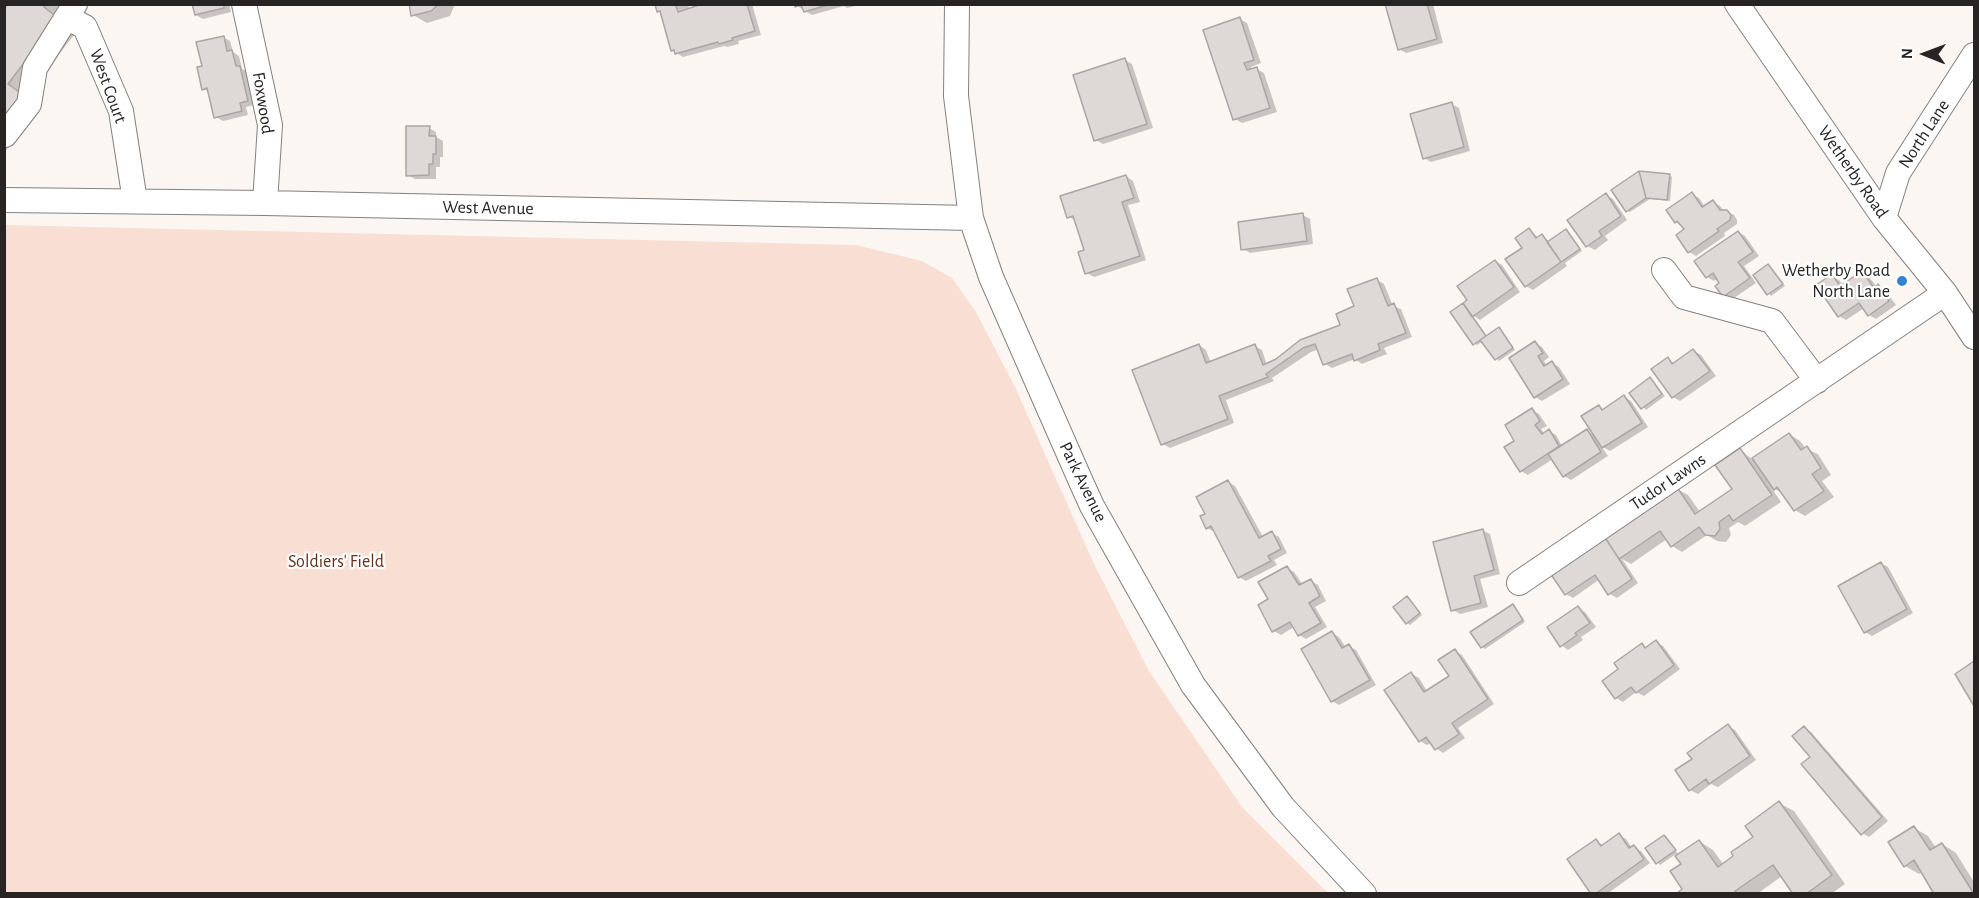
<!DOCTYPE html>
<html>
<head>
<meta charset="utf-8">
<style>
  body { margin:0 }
  #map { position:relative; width:1979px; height:898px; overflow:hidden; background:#fcf6f3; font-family:"Alegreya Sans",sans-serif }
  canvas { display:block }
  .frame { position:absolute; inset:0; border:6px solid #272423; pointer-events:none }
  .north { position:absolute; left:1895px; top:24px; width:60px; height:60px; -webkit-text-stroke:4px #fff; paint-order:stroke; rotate:271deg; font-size:16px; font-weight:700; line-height:24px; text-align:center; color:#272423 }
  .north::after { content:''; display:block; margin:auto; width:21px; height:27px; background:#272423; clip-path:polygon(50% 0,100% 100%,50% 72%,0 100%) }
</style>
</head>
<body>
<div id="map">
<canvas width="1979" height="898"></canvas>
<div class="frame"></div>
<div class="north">N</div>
</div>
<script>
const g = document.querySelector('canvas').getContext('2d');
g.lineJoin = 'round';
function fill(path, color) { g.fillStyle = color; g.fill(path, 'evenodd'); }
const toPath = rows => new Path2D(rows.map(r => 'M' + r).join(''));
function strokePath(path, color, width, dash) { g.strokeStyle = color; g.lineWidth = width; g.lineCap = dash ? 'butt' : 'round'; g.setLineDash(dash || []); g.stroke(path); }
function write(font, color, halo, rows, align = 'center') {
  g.font = font + ' "Alegreya Sans",sans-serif'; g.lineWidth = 4.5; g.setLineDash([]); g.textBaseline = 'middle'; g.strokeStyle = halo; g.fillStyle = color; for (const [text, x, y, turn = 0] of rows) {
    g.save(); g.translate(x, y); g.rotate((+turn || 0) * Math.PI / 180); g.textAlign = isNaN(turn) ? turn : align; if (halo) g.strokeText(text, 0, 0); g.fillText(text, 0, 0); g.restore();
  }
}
fill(toPath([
  [5,225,856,245,922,261,952,278,976,312,1015,387,1094,564,1149,671,1242,807,1328,893,5,893]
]), '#f8ded3');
fill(toPath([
  [10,4,74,4,77,31,27,96,40,107,4,153,4,11],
  [194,4,229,4,231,12,203,19,196,15],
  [410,4,455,4,450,16,427,23,413,15],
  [656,4,688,4,689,8,682,10,683,12,704,4,752,4,761,35,738,41,739,44,727,47,724,46,683,57,672,50,661,12,658,11],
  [794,4,859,4,859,5,847,8,844,6,812,15],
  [1387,4,1433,4,1443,43,1406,53,1399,49],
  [1240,19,1247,23,1261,63,1251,67,1252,70,1256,69,1264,73,1277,112,1242,123,1235,119],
  [223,37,230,41,233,52,239,56,242,69,246,71,254,105,246,107,248,115,223,121,216,117,209,92,204,89,203,67],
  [1125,60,1132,64,1153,128,1103,144,1096,140],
  [1451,104,1459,108,1470,151,1431,162,1424,158],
  [429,128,436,132,436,137,443,141,443,157,440,157,440,167,436,167,436,179,415,179,408,175],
  [1669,175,1672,177,1670,201,1650,199,1630,212,1627,211],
  [1126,176,1133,181,1140,202,1128,205,1146,260,1094,277,1087,273,1086,251,1076,221,1069,217],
  [1692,194,1699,198,1705,207,1713,202,1720,206,1724,211,1734,215,1737,220,1737,224,1724,233,1725,236,1696,256,1689,252,1686,230,1676,222],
  [1606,195,1613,199,1627,220,1605,236,1608,240,1595,250,1587,246],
  [1303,215,1310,219,1313,244,1250,253,1243,249],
  [1529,230,1539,238,1542,236,1550,242,1566,231,1582,251,1565,263,1567,266,1533,290,1526,286,1524,248],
  [1738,232,1745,236,1759,256,1744,266,1756,283,1731,300,1724,296,1721,283,1718,278,1714,281,1707,277],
  [1495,261,1502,265,1520,292,1480,320,1471,314,1487,337,1499,328,1515,350,1499,361,1483,341,1477,345,1474,343,1467,307],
  [1768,265,1785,286,1771,296,1755,275],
  [1862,272,1869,277,1877,287,1878,286,1885,290,1896,305,1876,319,1869,315,1864,308,1846,320,1839,316,1818,286,1832,276,1839,280,1843,285],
  [1377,280,1384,284,1393,306,1401,309,1412,337,1384,348,1387,354,1362,364,1355,359,1332,368,1325,364,1319,349,1311,352,1272,378,1274,381,1226,400,1234,423,1170,448,1163,444,1199,345,1206,350,1211,363,1255,346,1262,350,1267,365,1342,326],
  [1535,343,1542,347,1549,357,1544,361,1547,366,1552,363,1559,367,1570,384,1542,401,1535,397],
  [1694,351,1701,355,1716,376,1680,401,1673,397,1668,359,1676,364],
  [1650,379,1665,396,1646,410,1631,393],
  [1624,397,1631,401,1648,427,1610,451,1601,446,1608,456,1571,480,1564,476,1553,459,1528,475,1521,471,1532,410,1539,414,1547,426,1541,429,1545,434,1549,431,1556,435,1562,446,1587,431,1596,436,1599,407,1604,410],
  [1789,434,1800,441,1806,449,1818,454,1831,475,1822,481,1834,497,1805,516,1795,510,1784,494,1771,487,1781,502,1745,526,1738,522,1729,528,1731,535,1726,542,1717,541,1707,535,1682,552,1672,546,1667,539,1631,564,1622,559,1638,583,1617,598,1610,594,1600,579,1573,598,1566,594,1552,573,1677,489,1688,495,1700,512,1734,490,1740,450,1752,459],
  [1228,482,1235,486,1263,537,1272,533,1279,537,1287,553,1274,560,1277,565,1246,581,1239,577,1215,532,1207,528,1207,515],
  [1482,530,1490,534,1500,574,1480,579,1488,607,1460,614,1453,610],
  [1881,563,1888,567,1913,613,1872,636,1865,632],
  [1287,568,1294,572,1303,585,1311,581,1318,585,1326,601,1315,607,1327,627,1306,639,1299,635,1294,627,1281,635,1274,631,1270,600],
  [1408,598,1422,615,1410,625,1407,623],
  [1513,606,1525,622,1485,649,1482,647],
  [1578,608,1585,612,1596,627,1581,637,1583,640,1568,650,1561,645],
  [1332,633,1339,637,1346,648,1349,646,1356,650,1376,685,1339,705,1332,701],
  [1656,642,1663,646,1680,669,1644,696,1636,692,1623,702,1616,698,1620,669,1642,645,1647,648],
  [1455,651,1462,655,1494,704,1458,728,1465,738,1443,753,1436,748,1432,742,1427,745,1420,741,1412,674,1419,678,1427,691,1451,676],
  [1974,663,1974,703,1957,674],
  [1728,726,1735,730,1756,760,1718,787,1711,784,1698,794,1690,790,1694,759],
  [1804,728,1811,732,1888,821,1869,837,1862,833],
  [1779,803,1794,811,1845,884,1831,894,1795,894,1782,876,1757,894,1679,894,1684,890,1683,864,1676,854,1660,865,1647,849,1664,836,1679,855,1699,841,1713,850,1724,865,1755,837],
  [1914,828,1928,836,1936,848,1942,844,1956,853,1974,882,1974,894,1936,894,1922,872,1919,874,1905,866],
  [1619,835,1626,839,1632,848,1634,847,1641,851,1650,863,1607,894,1593,894,1596,841,1603,845]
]), '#0003');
const building = toPath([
  [8,4,46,4,44,7,58,18,8,84,22,94,4,116,4,9,8,4],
  [192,4,224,4,224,8,195,15,192,4],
  [409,4,439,4,431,11,411,16,409,4],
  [655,4,680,4,676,6,678,12,702,4,747,4,755,31,732,38,733,40,719,44,718,42,675,54,674,50,671,51,660,11,657,12,655,4],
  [794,4,831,4,804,12,801,5,795,7,794,4],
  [1385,4,1427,4,1437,39,1398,50,1385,4],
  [1240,17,1254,60,1244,63,1247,70,1257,67,1270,108,1233,120,1203,30,1240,17],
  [224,36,227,51,232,50,236,66,240,66,248,101,240,103,242,111,214,118,207,88,202,90,197,67,202,66,196,42,224,36],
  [1125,58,1147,124,1094,141,1073,75,1125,58],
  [1452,102,1464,147,1423,159,1410,114,1452,102],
  [406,126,430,126,429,136,436,136,436,154,433,154,433,164,429,164,429,175,406,176,406,126],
  [1639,171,1670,174,1667,200,1646,198,1639,171],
  [1639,171,1646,198,1626,212,1611,190,1639,171],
  [1126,175,1134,198,1122,202,1140,256,1085,274,1078,252,1084,250,1073,216,1067,218,1060,196,1126,175],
  [1692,192,1702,207,1713,200,1720,210,1727,210,1731,215,1730,220,1717,229,1719,231,1688,253,1676,235,1684,229,1677,221,1675,223,1666,210,1692,192],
  [1606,193,1621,216,1599,231,1602,236,1586,247,1567,220,1606,193],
  [1303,213,1307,241,1241,250,1238,222,1303,213],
  [1529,228,1536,238,1542,234,1561,262,1525,287,1505,259,1522,248,1515,238,1529,228],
  [1566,229,1580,249,1561,262,1547,242,1566,229],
  [1738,231,1753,252,1738,262,1750,278,1723,297,1715,286,1719,283,1713,273,1706,278,1694,261,1738,231],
  [1495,260,1514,287,1472,317,1463,303,1467,300,1457,286,1495,260],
  [1768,264,1783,284,1767,295,1753,275,1768,264],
  [1862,271,1874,288,1878,284,1889,301,1868,316,1859,303,1838,317,1816,285,1832,274,1840,286,1862,271],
  [1377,278,1388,306,1394,303,1406,333,1378,344,1380,350,1354,361,1352,354,1323,365,1315,344,1303,348,1266,374,1268,377,1219,396,1228,419,1161,445,1132,370,1199,344,1206,363,1255,344,1263,365,1276,359,1300,340,1340,325,1336,314,1354,306,1347,289,1377,278],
  [1463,303,1486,336,1473,345,1450,312,1463,303],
  [1499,327,1513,348,1495,360,1480,340,1499,327],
  [1535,341,1543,353,1538,356,1544,366,1552,361,1563,379,1534,398,1509,358,1535,341],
  [1693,349,1710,371,1672,398,1651,369,1668,357,1672,364,1693,349],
  [1650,377,1662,394,1641,409,1629,393,1650,377],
  [1624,395,1642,423,1602,448,1581,416,1599,405,1602,410,1624,395],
  [1532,408,1540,421,1535,425,1542,434,1549,429,1559,446,1520,472,1504,447,1514,441,1505,425,1532,408],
  [1587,429,1601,452,1563,477,1548,454,1587,429],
  [1789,433,1801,450,1807,446,1821,468,1812,474,1824,491,1794,511,1777,487,1774,490,1752,458,1789,433],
  [1740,448,1772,495,1733,521,1729,515,1719,522,1720,529,1715,536,1705,535,1699,527,1671,547,1660,531,1619,559,1604,536,1677,487,1695,514,1732,489,1715,465,1740,448],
  [1228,480,1259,538,1272,531,1281,549,1268,556,1271,561,1238,578,1211,526,1206,529,1200,516,1205,514,1196,497,1228,480],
  [1483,529,1494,570,1474,576,1481,603,1451,611,1433,542,1483,529],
  [1604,536,1632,579,1608,595,1595,575,1565,595,1550,573,1604,536],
  [1881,562,1907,609,1864,633,1838,586,1881,562],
  [1287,566,1299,585,1311,579,1320,596,1309,603,1321,623,1298,636,1290,622,1272,632,1258,605,1268,599,1258,582,1287,566],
  [1407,596,1420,613,1406,624,1393,607,1407,596],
  [1513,604,1523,620,1481,648,1470,632,1513,604],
  [1578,606,1590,623,1575,633,1577,635,1560,647,1547,627,1578,606],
  [1332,631,1342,648,1349,644,1370,680,1331,702,1301,649,1332,631],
  [1656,640,1674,665,1636,693,1631,687,1615,699,1602,681,1618,669,1614,663,1642,643,1645,648,1656,640],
  [1455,649,1488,699,1452,723,1459,734,1435,750,1426,737,1419,742,1384,690,1411,672,1424,692,1449,676,1438,660,1455,649],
  [1974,661,1974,706,1955,674,1974,661],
  [1728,724,1750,756,1709,784,1706,779,1689,791,1675,770,1692,759,1687,753,1728,724],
  [1804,726,1882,817,1861,835,1801,764,1810,757,1792,736,1804,726],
  [1779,801,1832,875,1806,894,1793,894,1773,865,1735,891,1737,894,1676,894,1682,889,1670,871,1681,864,1675,856,1699,840,1718,867,1733,856,1731,852,1753,837,1745,826,1779,801],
  [1914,826,1930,850,1942,843,1974,894,1934,894,1914,860,1904,867,1888,842,1914,826],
  [1619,833,1629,848,1634,845,1644,859,1595,894,1591,894,1567,859,1596,839,1601,846,1619,833],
  [1664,835,1676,850,1656,864,1645,848,1664,835]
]);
fill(building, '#ded8d6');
strokePath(building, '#aba5a3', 1.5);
const minor = toPath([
  [244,4,270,125,265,203],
  [957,4,956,96,971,218,991,277,1082,484,1092,506,1193,685,1283,807,1364,894],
  [1737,4,1884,218,1945,293,1974,337],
  [68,18,85,27,121,111,135,201],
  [5,135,29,104,35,68,75,4],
  [4,200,265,203,971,218],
  [1884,218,1898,173,1974,55],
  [1664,270,1684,297,1772,321,1817,381],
  [1519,583,1945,293]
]);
strokePath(minor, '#85807d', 26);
strokePath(minor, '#fff', 24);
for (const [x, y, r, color] of [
  [1902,281,6,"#3483d3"]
]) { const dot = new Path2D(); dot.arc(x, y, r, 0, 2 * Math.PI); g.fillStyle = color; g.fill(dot); strokePath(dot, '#fff', 2); }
write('18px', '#272423', '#fff', [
  ["West Court",108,86,70],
  ["Foxwood",263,103,81],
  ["North Lane",1924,134,-57],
  ["Wetherby Road",1853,172,55],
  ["West Avenue",488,208,1],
  ["Park Avenue",1083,482,64],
  ["Tudor Lawns",1668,482,-34]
]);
write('18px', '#272423', '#fff', [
  ["Wetherby Road",1890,271],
  ["North Lane",1890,292]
], 'right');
write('18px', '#64321b', '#fff', [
  ["Soldiers' Field",336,562]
]);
</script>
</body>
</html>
